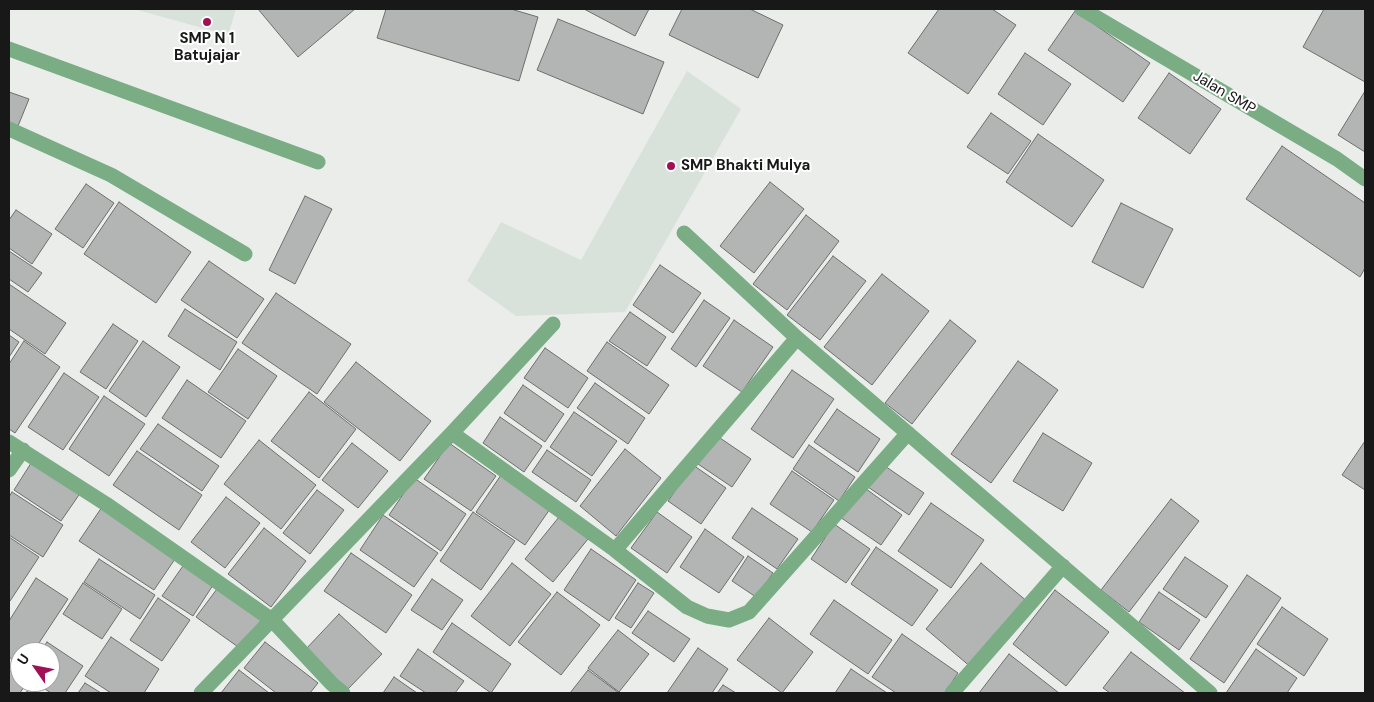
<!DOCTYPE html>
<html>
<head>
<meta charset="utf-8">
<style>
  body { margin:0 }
  #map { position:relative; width:1374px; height:702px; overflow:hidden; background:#eaedea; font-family:"DM Sans",sans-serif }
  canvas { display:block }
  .frame { position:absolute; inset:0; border:10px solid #171817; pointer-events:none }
  .north { position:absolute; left:10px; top:642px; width:50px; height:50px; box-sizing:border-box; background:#fff; border:1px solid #a2a3a2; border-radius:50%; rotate:303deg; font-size:14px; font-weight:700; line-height:20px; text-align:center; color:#171817 }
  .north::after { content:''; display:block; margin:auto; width:18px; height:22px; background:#a10f55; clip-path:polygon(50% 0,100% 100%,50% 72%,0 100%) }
</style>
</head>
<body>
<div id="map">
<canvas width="1374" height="702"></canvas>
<div class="frame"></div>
<div class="north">U</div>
</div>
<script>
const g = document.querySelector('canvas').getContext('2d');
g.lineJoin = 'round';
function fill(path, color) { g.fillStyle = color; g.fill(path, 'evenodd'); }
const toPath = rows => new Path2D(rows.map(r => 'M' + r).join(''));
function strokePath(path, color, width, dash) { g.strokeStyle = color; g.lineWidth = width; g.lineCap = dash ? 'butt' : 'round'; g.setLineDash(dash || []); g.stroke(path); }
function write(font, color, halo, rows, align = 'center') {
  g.font = font + ' "DM Sans",sans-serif'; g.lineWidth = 4; g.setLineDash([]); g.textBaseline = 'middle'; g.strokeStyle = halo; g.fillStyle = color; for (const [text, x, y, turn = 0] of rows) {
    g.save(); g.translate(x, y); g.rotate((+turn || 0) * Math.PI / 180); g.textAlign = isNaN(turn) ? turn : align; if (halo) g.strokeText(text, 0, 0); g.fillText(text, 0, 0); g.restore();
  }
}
fill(toPath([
  [134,9,236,9,228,35],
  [687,71,741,109,625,312,516,316,467,281,501,222,581,260]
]), '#d9e2da');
const building = toPath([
  [258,9,355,9,298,57,258,9],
  [386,9,511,9,538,17,519,81,377,38,386,9],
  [584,9,649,9,635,36,584,9],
  [682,9,750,9,783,25,758,78,669,35,682,9],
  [939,9,992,9,1016,25,968,94,908,53,939,9],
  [1324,9,1365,9,1365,82,1303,47,1324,9],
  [1075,11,1150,63,1123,102,1048,50,1075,11],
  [558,19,664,62,643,114,537,70,558,19],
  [1025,53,1071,84,1043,125,998,94,1025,53],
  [1169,73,1221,109,1190,154,1138,118,1169,73],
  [1365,91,1365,152,1338,135,1365,91],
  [9,92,29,99,18,126,9,122,9,92],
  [991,113,1031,141,1008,174,967,147,991,113],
  [1038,134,1104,180,1072,227,1006,182,1038,134],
  [1282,146,1365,203,1365,268,1360,277,1246,199,1282,146],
  [770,182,804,209,754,273,720,246,770,182],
  [86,184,114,203,83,248,55,229,86,184],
  [305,196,332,209,295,284,269,270,305,196],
  [119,202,191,252,156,303,84,254,119,202],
  [1121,203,1173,229,1143,288,1092,262,1121,203],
  [16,210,52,234,32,264,9,248,9,220,16,210],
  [806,215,839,241,787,310,753,284,806,215],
  [9,251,42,273,28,292,9,279,9,251],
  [833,256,866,281,820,340,787,315,833,256],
  [209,261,264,299,237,338,181,300,209,261],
  [660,265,701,293,673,333,633,305,660,265],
  [882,274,929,311,872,385,824,347,882,274],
  [9,284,66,323,45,354,9,329,9,284],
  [276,293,351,344,317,394,242,343,276,293],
  [704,300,730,318,696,367,671,349,704,300],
  [185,309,237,342,220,370,168,336,185,309],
  [630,312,666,337,647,366,609,341,630,312],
  [734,320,773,347,742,392,703,366,734,320],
  [950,320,976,341,912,424,885,403,950,320],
  [113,324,138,341,106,389,80,372,113,324],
  [9,335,19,342,9,357,9,335],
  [24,341,60,367,15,433,9,429,9,364,24,341],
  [143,341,180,367,146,417,109,391,143,341],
  [607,342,669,385,649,414,587,371,607,342],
  [545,348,588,378,568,408,524,378,545,348],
  [238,349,277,376,248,419,208,392,238,349],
  [1018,361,1058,390,991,483,951,454,1018,361],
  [356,362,431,421,400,461,324,402,356,362],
  [792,370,834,399,793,458,751,429,792,370],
  [64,373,99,397,63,450,28,427,64,373],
  [187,380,246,421,221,458,162,418,187,380],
  [595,383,645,418,628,444,577,408,595,383],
  [523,385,564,414,545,442,504,413,523,385],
  [309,392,356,429,319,478,271,441,309,392],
  [104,396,145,424,109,476,69,449,104,396],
  [837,409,880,439,858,472,814,442,837,409],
  [574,412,617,441,592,476,550,447,574,412],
  [500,417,542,446,524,472,483,443,500,417],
  [158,424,219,466,202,491,140,449,158,424],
  [1043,433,1092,463,1063,511,1013,481,1043,433],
  [717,436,751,459,732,487,698,464,717,436],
  [259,440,316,485,281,529,224,484,259,440],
  [1365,441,1365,490,1342,475,1365,441],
  [352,443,388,471,358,508,322,480,352,443],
  [449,443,496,476,471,511,424,479,449,443],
  [809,445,855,477,839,501,793,469,809,445],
  [625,449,661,478,616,536,580,506,625,449],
  [547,450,591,480,576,502,532,472,547,450],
  [137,451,202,495,179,530,113,485,137,451],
  [33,460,81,492,61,521,14,490,33,460],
  [882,464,924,493,909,515,868,487,882,464],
  [693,465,726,488,701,524,668,501,693,465],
  [792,471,834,500,812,532,770,504,792,471],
  [501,475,550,509,525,545,476,512,501,475],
  [414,478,466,514,441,551,389,515,414,478],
  [862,486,902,515,881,545,840,517,862,486],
  [317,490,344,510,310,554,283,533,317,490],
  [12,492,63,525,43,557,9,535,9,497,12,492],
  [226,497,260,523,225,568,191,542,226,497],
  [1171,499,1199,521,1129,612,1101,590,1171,499],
  [931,503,984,540,951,588,898,551,931,503],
  [102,507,177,556,154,590,79,541,102,507],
  [752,508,798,539,777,569,732,538,752,508],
  [473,512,515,541,481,590,440,561,473,512],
  [657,512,692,537,667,573,631,548,657,512],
  [383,515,438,553,414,587,360,550,383,515],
  [559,517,588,539,553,582,525,559,559,517],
  [834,524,870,549,846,583,811,559,834,524],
  [264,528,306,561,271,607,228,574,264,528],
  [705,529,744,557,719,593,680,567,705,529],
  [9,537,39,557,10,601,9,600,9,537],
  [876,547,938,590,912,626,851,584,876,547],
  [591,549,636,580,609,621,564,590,591,549],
  [351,553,412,595,386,633,324,591,351,553],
  [748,556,773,573,756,597,732,581,748,556],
  [1185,557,1228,586,1206,618,1163,589,1185,557],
  [99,559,155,595,140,619,84,582,99,559],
  [185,563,215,582,193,616,162,596,185,563],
  [512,563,551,594,510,646,471,616,512,563],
  [981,563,1028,602,972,668,926,629,981,563],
  [1247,575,1281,598,1224,683,1190,659,1247,575],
  [36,578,68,599,33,652,20,652,20,665,9,657,9,621,36,578],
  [432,579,463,600,442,630,411,610,432,579],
  [83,583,122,609,102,639,63,614,83,583],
  [638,583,654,593,631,628,615,618,638,583],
  [220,585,264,616,241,649,196,617,220,585],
  [1055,590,1109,632,1066,686,1013,644,1055,590],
  [557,592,600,625,561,675,518,642,557,592],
  [1159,592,1200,620,1179,650,1139,622,1159,592],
  [158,598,190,620,162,661,130,640,158,598],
  [834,600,892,640,868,674,810,634,834,600],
  [1282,607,1328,639,1304,676,1257,644,1282,607],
  [648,611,690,639,674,662,632,633,648,611],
  [339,614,382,654,347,690,305,650,339,614],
  [769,618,813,652,782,693,737,660,769,618],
  [452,623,511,664,491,693,433,652,452,623],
  [618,630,649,654,619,692,588,668,618,630],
  [902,634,958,673,945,693,896,693,872,677,902,634],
  [111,637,159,669,144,693,111,693,85,676,111,637],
  [47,642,83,666,65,693,51,693,34,682,50,682,50,652,40,652,47,642],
  [265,642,318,683,310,693,276,693,244,668,265,642],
  [698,648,728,669,712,693,667,693,698,648],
  [418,649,464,681,455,693,426,693,400,676,418,649],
  [1256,649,1297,678,1287,693,1226,693,1256,649],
  [1131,652,1185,693,1110,693,1103,688,1131,652],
  [1009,654,1059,693,979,693,1009,654],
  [851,669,887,693,835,693,851,669],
  [9,670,20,678,20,682,27,682,20,693,9,693,9,670],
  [239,670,269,693,221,693,239,670],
  [588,670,619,693,570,693,588,670],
  [394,677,417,693,383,693,394,677],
  [85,683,101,693,78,693,85,683],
  [723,685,736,693,717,693,723,685],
  [30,686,40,693,26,693,30,686]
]);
fill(building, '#b2b5b3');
strokePath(building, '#6d6f6d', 1);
strokePath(toPath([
  [1082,9,1337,159,1365,179],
  [9,49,318,162],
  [9,129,111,175,245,254],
  [684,233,797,338,1210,693],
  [452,433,615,550,687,607,707,616,729,620,749,612,908,433],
  [9,442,106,504,272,620,332,684,343,693],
  [9,470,23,450],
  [615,550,797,338],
  [201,693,452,433,553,324],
  [952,693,1063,566]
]), '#7bad85', 15);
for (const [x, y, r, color] of [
  [207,22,5,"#a10f55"],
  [671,166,5,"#a10f55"]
]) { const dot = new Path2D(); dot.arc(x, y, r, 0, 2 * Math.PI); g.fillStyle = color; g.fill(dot); strokePath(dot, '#fff', 2); }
write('bold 15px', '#171817', '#fff', [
  ["SMP N 1",207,39],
  ["Batujajar",207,56],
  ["SMP Bhakti Mulya",681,166,"left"]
]);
write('15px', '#171817', '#fff', [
  ["Jalan SMP",1224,93,31]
]);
</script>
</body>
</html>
